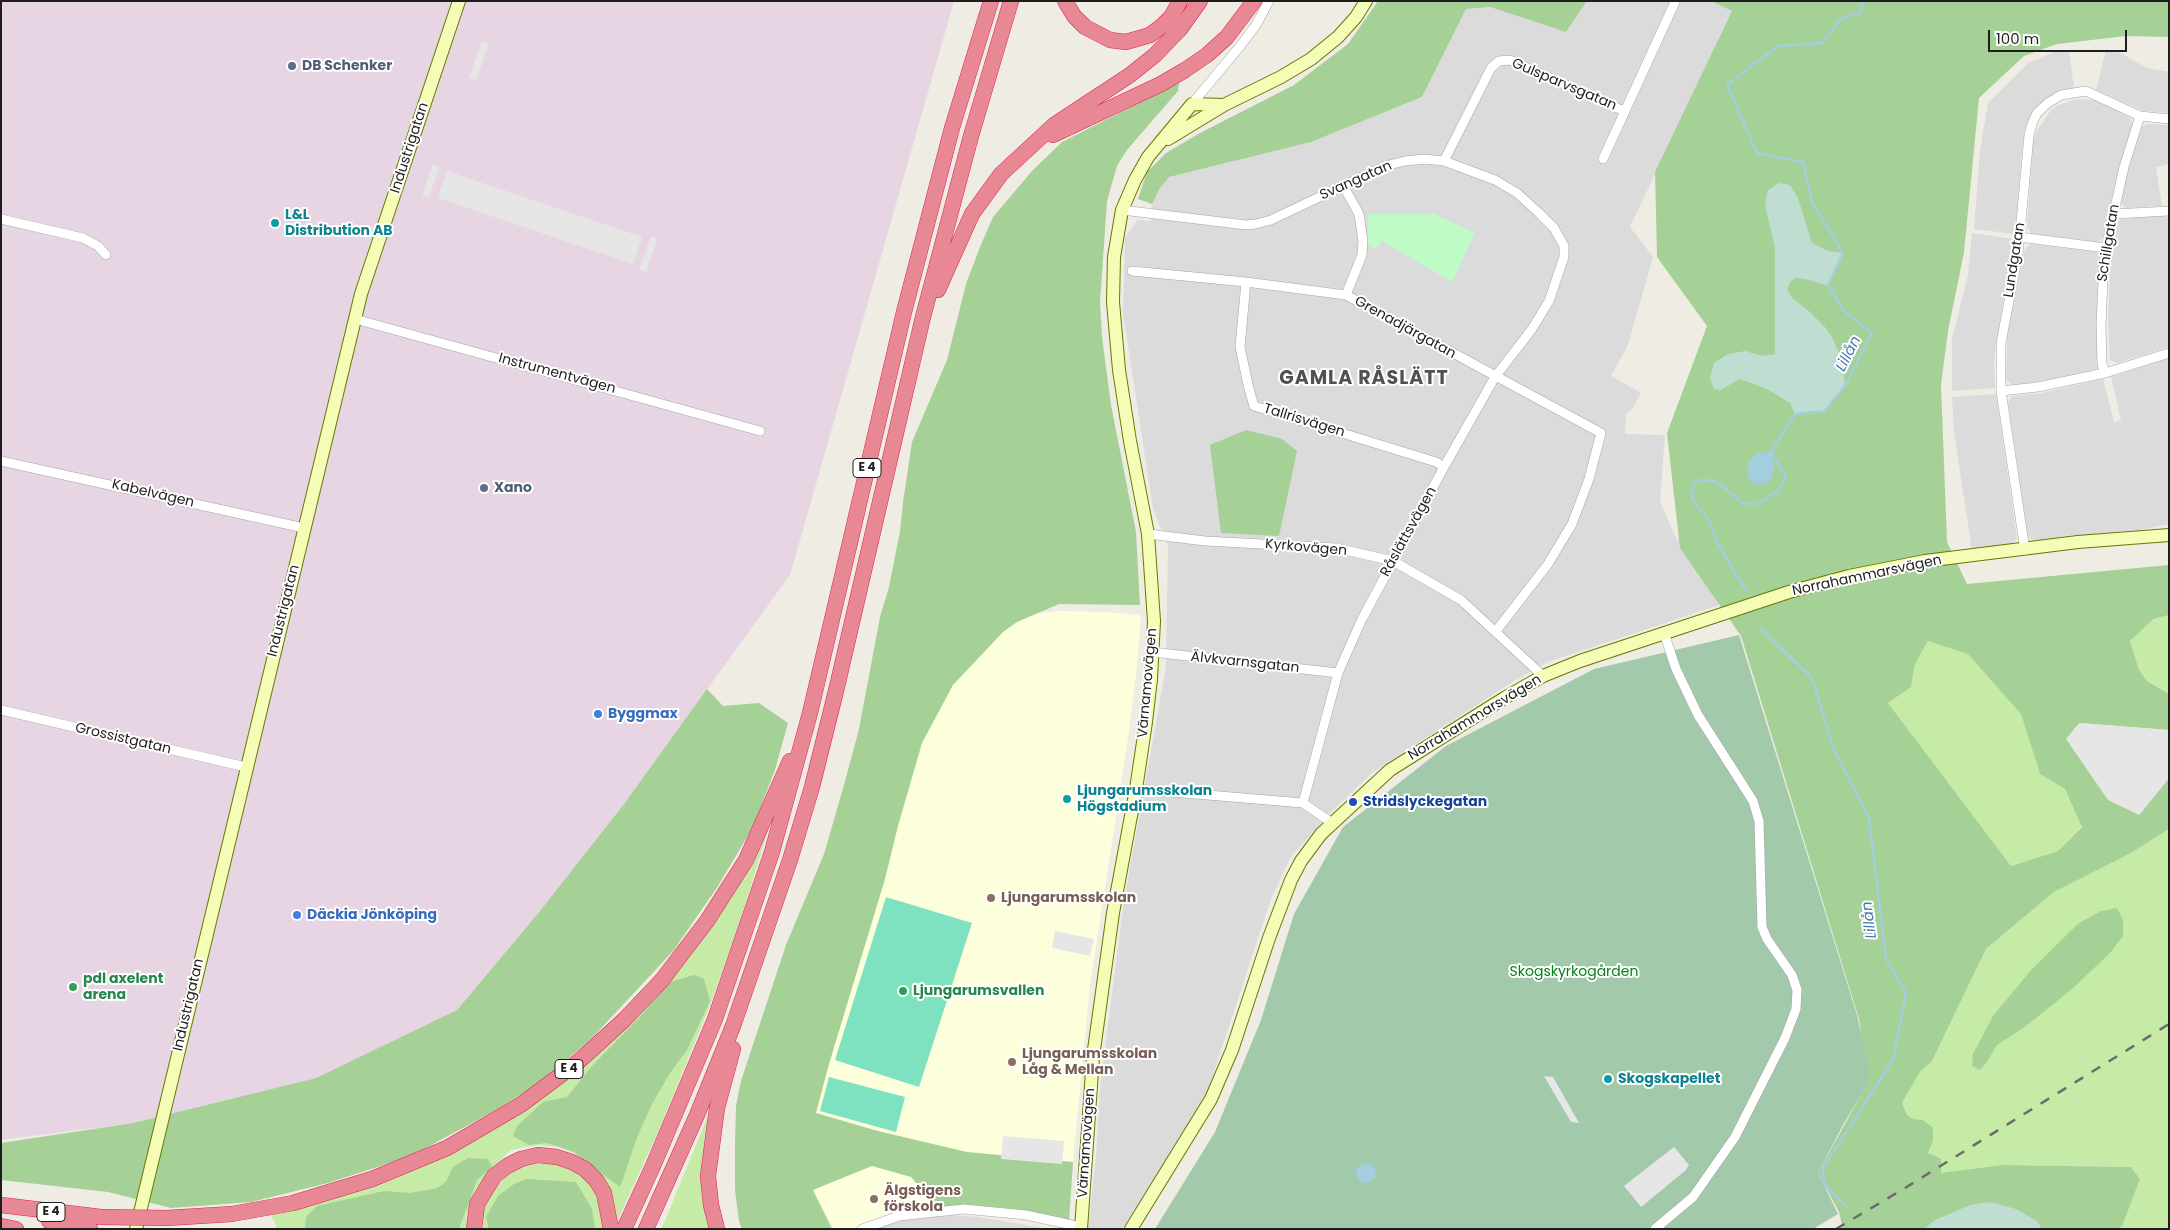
<!DOCTYPE html>
<html>
<head>
<meta charset="utf-8">
<style>
  body { margin:0 }
  #map { position:relative; width:2170px; height:1230px; overflow:hidden; background:#efece3; font-family:Poppins,sans-serif }
  canvas { display:block }
  .frame { position:absolute; inset:0; border:2px solid #1e1e1e; pointer-events:none }
  .scale { position:absolute; left:1988px; top:30px; width:139px; height:22px; box-sizing:border-box; border:2px solid #1e1e1e; border-top:0; padding-left:6px; font-size:15px; line-height:18px; white-space:nowrap; color:#1e1e1e; -webkit-text-stroke:4px #fff; paint-order:stroke }
</style>
</head>
<body>
<div id="map">
<canvas width="2170" height="1230"></canvas>
<div class="frame"></div>
<div class="scale">100 m</div>
</div>
<script>
const g = document.querySelector('canvas').getContext('2d');
g.lineJoin = 'round';
function fill(path, color) { g.fillStyle = color; g.fill(path, 'evenodd'); }
const toPath = rows => new Path2D(rows.map(r => 'M' + r).join(''));
function strokePath(path, color, width, dash) { g.strokeStyle = color; g.lineWidth = width; g.lineCap = dash ? 'butt' : 'round'; g.setLineDash(dash || []); g.stroke(path); }
function write(font, color, halo, rows, align = 'center') {
  g.font = font + ' Poppins,sans-serif'; g.lineWidth = 4; g.setLineDash([]); g.textBaseline = 'middle'; g.strokeStyle = halo; g.fillStyle = color; for (const [text, x, y, turn = 0] of rows) {
    g.save(); g.translate(x, y); g.rotate((+turn || 0) * Math.PI / 180); g.textAlign = isNaN(turn) ? turn : align; if (halo) g.strokeText(text, 0, 0); g.fillText(text, 0, 0); g.restore();
  }
}
fill(toPath([
  [1587,1,1711,1,1732,11,1630,227,1653,257,1628,345,1611,376,1641,393,1633,408,1626,414,1625,434,1665,435,1660,502,1677,540,1698,531,1734,600,1548,662,1517,679,1373,772,1329,814,1290,858,1270,902,1205,1099,1122,1229,1088,1229,1096,1158,1100,1087,1124,901,1166,667,1168,546,1153,509,1123,313,1125,238,1137,220,1151,221,1152,204,1160,188,1168,177,1311,142,1422,97,1466,9,1490,7,1566,32],
  [2106,49,2120,53,2147,68,2169,72,2169,113,2144,111,2096,90],
  [2069,50,2074,89,2030,119,2025,130,2023,140,2015,234,1974,229,1980,151,1988,103,2028,63,2054,52],
  [2076,99,2094,100,2110,107,2130,118,2133,124,2116,180,2104,237,2098,242,2032,234,2027,227,2033,143,2036,132,2051,110,2059,105],
  [2147,124,2169,125,2169,164,2156,167,2162,206,2126,208,2120,203,2129,165,2142,127],
  [2162,215,2169,218,2169,347,2117,363,2110,360,2108,321,2111,255,2116,224,2121,219],
  [1972,233,2014,239,1998,332,1994,360,1995,388,1952,391,1952,340,1968,275],
  [2031,244,2097,252,2101,258,2100,364,2097,369,2038,382,2013,385,2006,380,2007,338,2025,249],
  [2169,358,2169,524,2139,530,2076,536,2073,535,2034,541,2028,537,2008,402,2012,396,2041,393,2103,379,2114,422,2121,420,2111,377],
  [1996,394,2017,538,2012,545,1972,551,1954,432,1952,397],
  [936,1214,978,1217,1049,1229,871,1229,902,1219]
]), '#dcdbdb');
fill(toPath([
  [1,1,954,1,790,575,624,804,540,911,457,1010,316,1078,133,1123,1,1140]
]), '#e8d5e4');
fill(toPath([
  [1060,611,1106,612,1139,615,1141,617,1136,675,1127,745,1090,985,1073,1162,969,1153,881,1132,815,1114,828,1062,921,742,952,685,1002,632,1016,622,1034,614],
  [871,1165,912,1177,938,1209,858,1229,834,1229,812,1190]
]), '#fdffdc');
fill(toPath([
  [2169,615,2169,694,2147,681,2139,670,2130,641,2155,619],
  [1928,641,1968,653,2021,714,2040,774,2065,789,2082,826,2058,851,2011,866,1888,703,1911,687,1915,664],
  [769,827,735,937,711,1003,659,1130,618,1219,609,1189,597,1171,576,1154,560,1147,537,1145,511,1150,494,1166,475,1190,466,1216,467,1229,275,1229,277,1227,271,1215,394,1178,453,1150,619,1033,761,841],
  [2169,829,2169,1229,2119,1229,2123,1224,2140,1179,2131,1167,2002,1165,1941,1173,1928,1154,1933,1141,1923,1120,1913,1119,1907,1115,1902,1103,1920,1072,1932,1061,1986,949,2054,892,2131,853],
  [713,1103,713,1229,661,1229,667,1216],
  [549,1162,579,1173,591,1185,600,1197,603,1211,603,1229,483,1229,483,1210,492,1192,504,1178,519,1168]
]), '#c5eba7');
fill(toPath([
  [1378,1,1587,1,1566,32,1490,7,1466,9,1422,97,1311,142,1169,177,1160,188,1152,204,1138,199,1147,172,1166,153,1200,133,1294,85,1348,44],
  [1711,1,2169,1,2169,37,2126,36,2057,44,2024,56,1979,98,1964,252,1948,331,1941,385,1947,542,1967,584,2169,565,2169,615,2154,619,2130,641,2139,670,2147,681,2169,694,2169,730,2079,723,2139,815,2169,778,2169,829,2131,853,2054,892,1986,949,1932,1061,1920,1072,1902,1103,1907,1115,1913,1119,1923,1120,1933,1128,1933,1141,1928,1153,1941,1159,1941,1173,2002,1165,2131,1167,2140,1179,2123,1224,2119,1229,1843,1229,1839,1212,1818,1173,1868,1082,1859,1019,1741,636,1680,548,1667,433,1707,326,1657,257,1655,172,1732,11],
  [1928,641,1968,654,2021,714,2040,774,2065,789,2082,827,2058,851,2011,866,1888,703,1911,687,1915,664],
  [1179,83,1178,91,1127,150,1117,166,1107,201,1100,302,1102,337,1111,405,1136,532,1140,605,1059,604,1017,622,1003,632,953,685,922,743,898,826,885,879,829,1064,816,1113,878,1131,967,1152,1073,1162,1069,1220,1026,1212,939,1209,911,1177,872,1166,813,1190,832,1229,742,1229,739,1221,735,1190,735,1144,736,1106,741,1081,786,945,824,854,844,785,859,729,880,617,889,587,900,531,903,502,912,442,947,360,966,284,980,247,993,217,1032,171,1062,142],
  [1246,430,1282,439,1297,451,1279,536,1221,533,1210,445],
  [707,689,723,706,759,703,788,723,775,770,753,827,718,886,673,951,591,1039,540,1083,494,1111,411,1156,328,1183,251,1202,171,1208,108,1192,1,1180,1,1143,133,1123,316,1078,457,1010,540,911,624,804],
  [2117,908,2123,920,2123,936,2110,953,2072,989,2026,1026,1997,1045,1986,1063,1980,1070,1972,1066,1973,1054,1993,1016,2032,969,2079,923,2101,911],
  [694,975,704,979,710,1001,687,1050,670,1073,652,1104,638,1135,620,1187,574,1152,547,1143,529,1145,513,1136,517,1126,543,1102,567,1097,592,1066,638,1019,670,982],
  [468,1158,488,1159,492,1167,477,1180,459,1229,305,1229,306,1217,317,1206,384,1191,410,1193,437,1188,446,1182,453,1167],
  [527,1179,576,1182,592,1209,595,1229,489,1229,486,1217,498,1196,514,1184]
]), '#a5d096');
fill(toPath([
  [1779,183,1790,185,1798,198,1812,243,1828,251,1843,253,1828,286,1806,279,1796,278,1790,282,1787,290,1792,298,1810,312,1825,327,1832,337,1841,357,1845,386,1825,411,1795,414,1790,403,1767,389,1740,379,1720,390,1714,389,1710,378,1714,363,1728,354,1745,351,1762,356,1775,354,1775,248,1765,205,1768,190],
  [1990,1202,2016,1209,2037,1221,2042,1229,1924,1229,1935,1220,1970,1205]
]), '#bfded1');
fill(toPath([
  [1739,635,1857,1015,1871,1078,1843,1125,1818,1173,1838,1214,1813,1229,1155,1229,1215,1132,1261,1020,1294,914,1343,827,1446,746,1594,669]
]), '#a3c9ab');
fill(toPath([
  [1368,214,1434,214,1475,233,1452,282,1382,241,1376,249,1368,245]
]), '#befbc6');
fill(toPath([
  [886,897,972,923,919,1087,835,1060],
  [829,1077,905,1097,896,1132,820,1111]
]), '#7ee1c0');
fill(toPath([
  [482,41,489,43,476,81,469,78],
  [433,164,439,167,429,198,422,196],
  [447,171,642,237,633,264,438,198],
  [651,236,657,239,646,272,639,270],
  [2079,723,2169,730,2169,778,2139,815,2108,800,2066,739],
  [1055,931,1094,939,1090,956,1052,948],
  [1544,1076,1553,1077,1579,1123,1571,1122],
  [1003,1136,1064,1141,1062,1164,1001,1159],
  [1674,1147,1689,1165,1686,1170,1641,1207,1624,1186]
]), '#e6e6e6');
fill(toPath([
  [1771,452,1774,467,1773,473,1769,482,1757,485,1749,480,1747,465,1756,453],
  '1356 1173a10 10 0 1 1 20 0a10 10 0 1 1-20 0Z'
]), '#a2cede');
strokePath(toPath([
  [1746,591,1718,544,1709,520,1693,501,1691,491,1695,483,1699,480,1710,480,1721,485,1742,503,1755,505,1778,491,1786,477,1771,452,1795,414,1825,411,1845,386,1872,333,1844,311,1828,286,1843,253,1812,202,1803,162,1757,153,1727,85,1778,46,1822,43,1840,20,1860,12,1864,1],
  [1759,627,1812,678,1834,750,1869,818,1886,959,1906,993,1893,1060,1823,1168,1824,1185,1847,1207]
]), '#a2cede', 2.5);
const street = toPath([
  [1192,104,1241,45,1256,25,1269,1],
  [1603,159,1675,2],
  [1444,161,1491,68,1499,61,1510,60,1624,111],
  [1344,187,1359,214,1363,241,1362,255,1346,295],
  [1122,210,1246,225,1256,224,1271,220,1385,166,1405,161,1424,159,1444,161,1495,180,1517,193,1539,213,1554,228,1564,246,1564,257,1549,301,1532,329,1495,377,1444,467,1362,619,1338,673,1303,803,1332,823],
  [2113,214,2169,211],
  [1,219,83,238,98,246,106,255],
  [2019,237,2106,248],
  [1132,271,1246,282,1346,295,1601,433,1589,479,1572,524,1548,564,1496,631],
  [1246,282,1240,347,1249,389,1254,406,1436,462,1444,467],
  [355,319,760,431],
  [2105,373,2102,364,2101,325,2103,282,2106,248,2124,167,2140,116],
  [2001,391,2038,387,2105,373,2169,353],
  [1,461,304,528],
  [1148,534,1205,541,1336,548,1393,561,1461,600,1543,676],
  [2025,550,2001,391,2001,343,2018,254,2029,135,2032,124,2037,113,2048,103,2061,95,2086,91,2140,116,2169,119],
  [1152,652,1338,673],
  [1,710,246,767],
  [1136,789,1303,803],
  [862,1229,899,1216,964,1209,1026,1215,1081,1227],
  [1655,1229,1693,1197,1735,1137,1785,1038,1796,1009,1797,990,1792,975,1767,939,1762,927,1759,821,1753,801,1698,715,1676,669,1664,633]
]);
const secondary = toPath([
  [1168,139,1224,105,1281,77,1311,59,1338,37,1356,17,1366,1],
  [136,1229,361,294,459,1],
  [1081,1229,1093,1057,1113,913,1136,789,1146,722,1151,679,1154,621,1148,534,1130,441,1119,370,1113,302,1114,257,1122,210,1135,180,1148,157,1192,104,1224,105],
  [1131,1229,1211,1099,1232,1050,1269,938,1291,880,1301,861,1321,834,1390,770,1506,697,1543,676,1580,661,1789,592,1849,576,1925,561,2078,542,2169,535]
]);
const highway = toPath([
  [1065,1,1074,16,1085,27,1110,40,1126,42,1150,35,1162,26,1171,17,1180,1],
  [1053,135,1161,84,1185,70,1207,55,1227,37,1254,1],
  [938,290,972,214,1001,174,1054,125,1130,75,1155,55,1180,29,1200,1],
  [1,1205,101,1217],
  [167,1218,232,1214,293,1203,372,1179,447,1148,522,1104,578,1062,624,1020,662,980,707,921,746,860,790,761],
  [49,1221,90,1229],
  [1,1226,16,1229],
  [474,1229,477,1204,494,1176,507,1166,521,1159,538,1155,557,1157,572,1162,585,1169,596,1180,604,1193,611,1229],
  [624,1229,653,1166,715,1019,772,852,810,713,904,312,952,128,991,1],
  [646,1229,697,1115,733,1026,790,860,812,787,836,691,923,317,971,136,1011,1],
  [717,1229,711,1205,708,1176,717,1108,733,1049]
]);
strokePath(street, '#a5a5a5', 10);
strokePath(secondary, '#667801', 14);
strokePath(highway, '#df1e57', 16);
strokePath(street, '#fff', 9);
strokePath(secondary, '#f5fcb5', 12);
strokePath(highway, '#e98895', 15);
strokePath(toPath([
  [1836,1229,1905,1188,2169,1024]
]), '#6c6c6c', 2.5, [10, 10]);
const highwayBridge = toPath([
  [101,1217,167,1218]
]);
strokePath(highwayBridge, '#df1e57', 16, []);
strokePath(highwayBridge, '#e98895', 15);
for (const [x, y, r, color] of [
  [292,66,5,"#5c6f8a"],
  [275,223,5,"#0f9aa8"],
  [484,488,5,"#5c6f8a"],
  [598,714,5,"#3f7fe0"],
  [1067,799,5,"#0f9aa8"],
  [1353,802,5,"#1a4fb4"],
  [991,898,5,"#8d6e63"],
  [297,915,5,"#3f7fe0"],
  [73,987,5,"#2e9e5b"],
  [903,991,5,"#2e9e5b"],
  [1012,1062,5,"#8d6e63"],
  [1608,1079,5,"#0f9aa8"],
  [874,1199,5,"#8d6e63"]
]) { const dot = new Path2D(); dot.arc(x, y, r, 0, 2 * Math.PI); g.fillStyle = color; g.fill(dot); strokePath(dot, '#fff', 2); }
for (const [x, y, w] of [
  [867,468,28],
  [569,1069,28],
  [51,1212,28]
]) { const box = new Path2D(); box.roundRect(x - w / 2, y - 9.5, w, 19, 4); g.fillStyle = '#fff'; g.fill(box); strokePath(box, '#1e1e1e', 1); }
write('bold 12px', '#1e1e1e', null, [
  ["E 4",867,468],
  ["E 4",569,1069],
  ["E 4",51,1212]
]);
write('bold 14px', '#4e5e75', '#fff', [
  ["DB Schenker",302,66],
  ["Xano",494,488]
], 'left');
write('14px', '#1e1e1e', '#fff', [
  ["Gulsparvsgatan",1564,85,23],
  ["Industrigatan",410,148,-72],
  ["Svangatan",1356,181,-24],
  ["Schillgatan",2109,243,-81],
  ["Lundgatan",2015,260,-81],
  ["Grenadjärgatan",1405,328,29],
  ["Instrumentvägen",557,374,15],
  ["Tallrisvägen",1304,421,17],
  ["Kabelvägen",153,494,13],
  ["Råslättsvägen",1409,532,-61],
  ["Kyrkovägen",1306,548,5],
  ["Norrahammarsvägen",1867,576,-12],
  ["Industrigatan",284,611,-76],
  ["Älvkvarnsgatan",1245,663,6],
  ["Värnamovägen",1148,683,-85],
  ["Norrahammarsvägen",1475,718,-31],
  ["Grossistgatan",123,739,13],
  ["Industrigatan",189,1005,-77],
  ["Värnamovägen",1087,1143,-86]
]);
write('bold 14px', '#0d838f', '#fff', [
  ["L&L",285,215],
  ["Distribution AB",285,231],
  ["Ljungarumsskolan",1077,791],
  ["Högstadium",1077,807],
  ["Skogskapellet",1618,1079]
], 'left');
write('bold 14px', '#366cbe', '#fff', [
  ["Byggmax",608,714],
  ["Däckia Jönköping",307,915]
], 'left');
write('bold 14px', '#164399', '#fff', [
  ["Stridslyckegatan",1363,802]
], 'left');
write('bold 14px', '#785e54', '#fff', [
  ["Ljungarumsskolan",1001,898],
  ["Ljungarumsskolan",1022,1054],
  ["Låg & Mellan",1022,1070],
  ["Älgstigens",884,1191],
  ["förskola",884,1207]
], 'left');
write('14px', '#088017', '#fff', [
  ["Skogskyrkogården",1574,972]
]);
write('bold 14px', '#27864d', '#fff', [
  ["pdl axelent",83,979],
  ["arena",83,995],
  ["Ljungarumsvallen",913,991]
], 'left');
write('italic 15px', '#4777b1', '#fff', [
  ["Lillån",1849,354,-63],
  ["Lillån",1870,920,-97]
]);
g.letterSpacing = '1px';
write('bold 19px', '#515151', '#fff', [
  ["GAMLA RÅSLÄTT",1364,379]
]);
g.letterSpacing = '0px';
</script>
</body>
</html>
